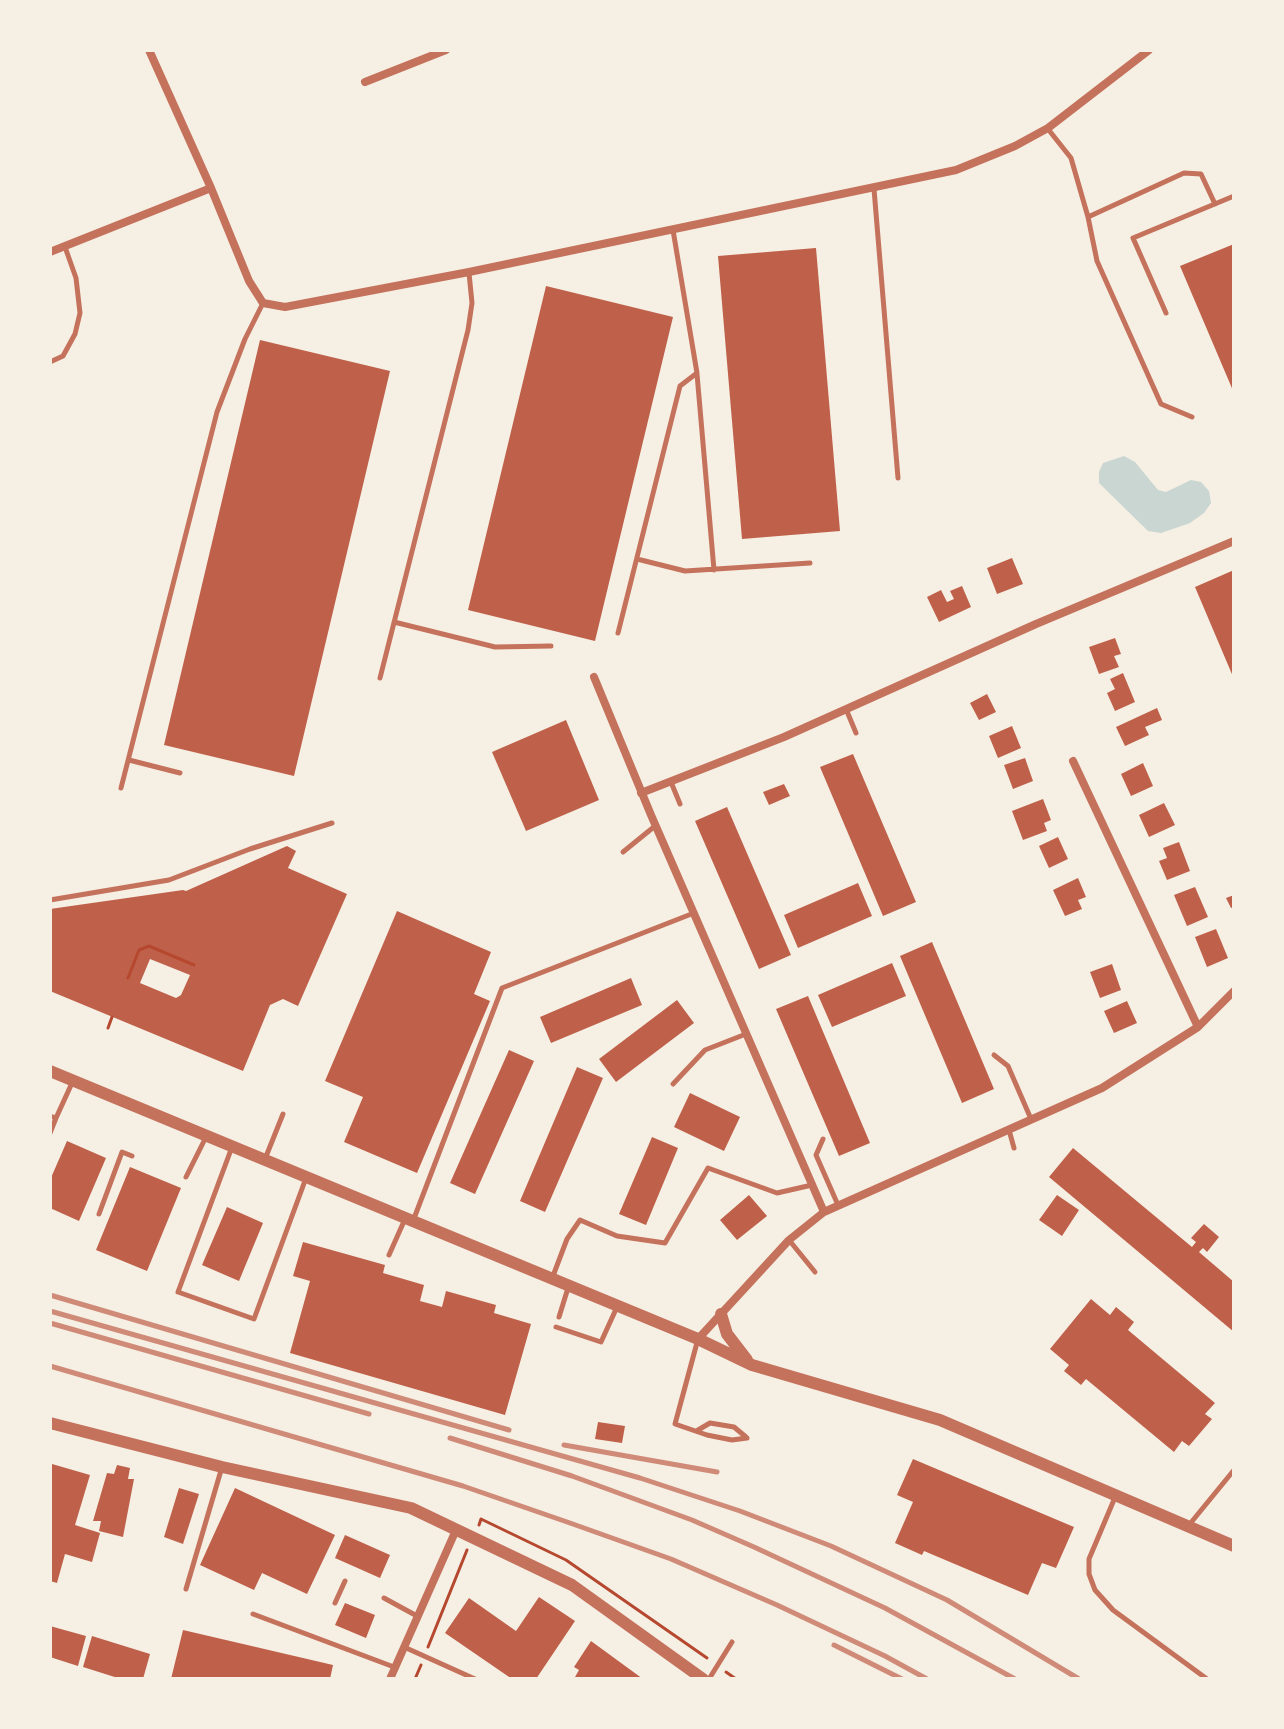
<!DOCTYPE html>
<html>
<head>
<meta charset="utf-8">
<style>
  body { margin:0 }
  #map { position:relative; width:1284px; height:1729px; overflow:hidden; background:#f6efe4; font-family:"Fira Sans",sans-serif }
  canvas { display:block }
  .frame { position:absolute; inset:0; border:52px solid #f6efe4; pointer-events:none }
</style>
</head>
<body>
<div id="map">
<canvas width="1284" height="1729"></canvas>
<div class="frame"></div>
</div>
<script>
const g = document.querySelector('canvas').getContext('2d');
g.lineJoin = 'round';
function fill(path, color) { g.fillStyle = color; g.fill(path, 'evenodd'); }
const toPath = rows => new Path2D(rows.map(r => 'M' + r).join(''));
function strokePath(path, color, width, dash) { g.strokeStyle = color; g.lineWidth = width; g.lineCap = dash ? 'butt' : 'round'; g.setLineDash(dash || []); g.stroke(path); }
fill(toPath([
  [1124,456,1135,462,1158,490,1166,492,1191,480,1201,482,1209,491,1211,503,1204,513,1190,523,1161,533,1148,531,1099,483,1099,472,1103,463]
]), '#c9d6d2');
fill(toPath([
  [1234,244,1234,393,1180,266],
  [816,248,840,531,742,539,718,256],
  [546,286,673,317,595,641,468,610],
  [260,340,390,371,294,776,164,745],
  [1012,558,1023,584,997,594,987,568],
  [1234,570,1234,679,1195,587],
  [962,586,971,607,939,622,927,597,941,590,947,602,954,599,950,591],
  [1115,638,1121,654,1114,656,1119,667,1099,674,1089,647],
  [1123,673,1135,702,1115,711,1107,693,1115,689,1110,679],
  [987,694,996,712,979,720,970,703],
  [1157,708,1162,720,1145,727,1149,735,1125,746,1116,727],
  [566,720,599,800,526,831,492,752],
  [1012,726,1021,748,998,758,989,736],
  [853,754,916,902,883,916,820,767],
  [1025,758,1033,781,1013,789,1004,765],
  [1143,763,1153,786,1131,796,1121,774],
  [784,784,790,796,769,805,763,792],
  [1043,799,1051,820,1044,823,1047,831,1023,840,1012,811],
  [1164,803,1175,825,1149,837,1139,815],
  [727,807,791,955,759,969,695,821],
  [1058,837,1068,859,1049,868,1039,846],
  [1179,842,1190,871,1167,880,1159,861,1167,858,1163,848],
  [287,846,296,851,288,868,347,894,298,1006,283,999,270,1005,243,1071,50,991,50,909,183,890,186,891],
  [150,959,190,975,181,995,176,998,140,983],
  [1078,878,1086,897,1078,900,1082,909,1065,916,1053,890],
  [858,883,872,916,798,948,784,915],
  [1195,887,1208,917,1187,926,1174,895],
  [1234,895,1234,907,1231,908,1226,898],
  [397,911,491,952,474,994,490,1001,417,1173,344,1142,363,1097,325,1081],
  [1216,929,1228,958,1207,967,1195,937],
  [932,942,994,1089,962,1103,900,956],
  [892,963,906,996,832,1027,818,995],
  [1112,964,1121,990,1100,998,1090,972],
  [631,978,642,1005,551,1043,540,1017],
  [808,996,870,1143,839,1156,776,1009],
  [677,1000,694,1023,616,1082,599,1059],
  [1127,1001,1137,1023,1114,1033,1104,1011],
  [509,1050,534,1061,475,1194,450,1183],
  [577,1067,603,1078,545,1212,520,1201],
  [690,1093,740,1117,724,1151,674,1127],
  [652,1137,678,1148,646,1225,619,1214],
  [67,1141,106,1158,79,1221,50,1208,50,1180],
  [1073,1148,1192,1247,1196,1242,1191,1238,1204,1224,1219,1237,1207,1252,1203,1248,1199,1252,1234,1282,1234,1332,1049,1177],
  [130,1167,181,1188,147,1271,96,1250],
  [749,1195,767,1216,737,1240,720,1220],
  [1057,1195,1079,1210,1062,1236,1039,1220],
  [227,1207,263,1223,239,1281,202,1265],
  [303,1242,385,1265,383,1273,424,1285,420,1301,442,1307,446,1291,496,1305,494,1313,531,1324,505,1415,290,1353,310,1281,293,1276],
  [1091,1299,1110,1315,1116,1307,1134,1322,1128,1330,1215,1403,1205,1414,1212,1419,1189,1446,1182,1441,1174,1452,1086,1379,1081,1385,1064,1371,1069,1365,1050,1349],
  [598,1422,625,1426,622,1443,595,1439],
  [913,1459,1074,1527,1056,1568,1042,1563,1028,1595,924,1551,922,1555,895,1543,913,1502,897,1495],
  [52,1464,90,1475,75,1525,100,1533,92,1562,65,1554,57,1583,50,1581],
  [117,1465,130,1468,128,1479,134,1479,123,1537,99,1531,101,1521,93,1521,107,1473,114,1474],
  [179,1488,199,1494,183,1544,164,1537],
  [235,1488,335,1535,307,1594,262,1573,254,1590,200,1565],
  [345,1535,390,1555,380,1578,335,1558],
  [539,1597,575,1621,536,1679,512,1679,445,1633,469,1598,516,1631],
  [345,1603,375,1615,366,1638,335,1625],
  [50,1626,86,1636,78,1666,50,1657],
  [183,1630,333,1665,330,1679,171,1679],
  [92,1636,150,1654,143,1679,121,1679,83,1667],
  [591,1641,643,1679,575,1677,579,1670,574,1667]
]), '#bf614a');
strokePath(toPath([
  [128,978,139,950,149,946,194,965],
  [108,1028,112,1017],
  [479,1525,481,1519,566,1560,707,1658],
  [428,1647,467,1550],
  [726,1672,736,1679],
  [415,1679,421,1665]
]), '#b5482f', 3);
strokePath(toPath([
  [1048,129,1071,158,1088,217,1097,261,1161,404,1192,417],
  [874,189,898,478],
  [1088,217,1184,173,1201,174,1215,204],
  [1166,313,1133,238,1234,196],
  [50,362,63,356,75,334,80,313,76,278,65,247],
  [697,374,714,570],
  [637,559,685,571,810,563],
  [394,622,495,647,551,646],
  [618,633,680,386,697,373,673,230],
  [380,678,468,330,472,303,469,273],
  [846,709,856,733],
  [129,760,180,773],
  [671,782,680,804],
  [121,788,217,412,245,339,263,303],
  [623,852,655,826],
  [50,900,169,880,250,849,332,823],
  [994,1055,1008,1066,1031,1119],
  [673,1084,705,1050,746,1034],
  [50,1116,56,1118,50,1133],
  [56,1118,72,1083],
  [1009,1130,1014,1148],
  [823,1139,816,1155,838,1205],
  [232,1147,178,1292,254,1319,306,1178],
  [265,1159,283,1114],
  [186,1177,206,1137],
  [99,1214,122,1152,132,1156],
  [413,1221,502,988,694,913],
  [789,1240,815,1272],
  [389,1255,405,1219],
  [553,1276,567,1239,580,1220,617,1236,665,1243,708,1168,777,1193,812,1185],
  [559,1317,568,1288],
  [556,1327,601,1342,617,1307],
  [698,1339,675,1424,707,1435,732,1440,747,1438],
  [698,1430,710,1423,734,1427,746,1437],
  [1116,1495,1089,1559,1089,1574,1095,1590,1113,1610,1207,1679],
  [1189,1525,1234,1470],
  [186,1589,222,1467],
  [384,1598,417,1616],
  [335,1603,345,1581],
  [253,1614,394,1667],
  [404,1647,475,1679],
  [709,1679,732,1642]
]), '#c5725c', 5);
strokePath(toPath([
  [149,50,211,188,249,281,263,303,285,307,469,272,956,170,1015,146,1048,128,1149,50],
  [365,82,446,50],
  [50,252,211,188],
  [594,677,651,815,824,1212],
  [1073,761,1198,1027],
  [641,793,784,737,1036,624,1234,541],
  [698,1339,789,1240,824,1212,1102,1088,1198,1027,1234,991],
  [390,1679,456,1530]
]), '#c5725c', 8);
strokePath(toPath([
  [50,1071,698,1339,752,1365,940,1420,1234,1546],
  [721,1314,727,1334,747,1360],
  [50,1423,222,1467,411,1508,572,1585,703,1679]
]), '#c5725c', 12);
strokePath(toPath([
  [50,1295,509,1430],
  [50,1311,640,1478,740,1511,831,1546,947,1600,1079,1679],
  [50,1323,369,1414],
  [50,1366,463,1486,570,1523,671,1559,777,1605,885,1656,927,1679],
  [450,1438,572,1476,692,1520,754,1547,885,1608,1015,1679],
  [564,1445,717,1472],
  [834,1645,902,1679]
]), '#cf8b77', 5);
</script>
</body>
</html>
